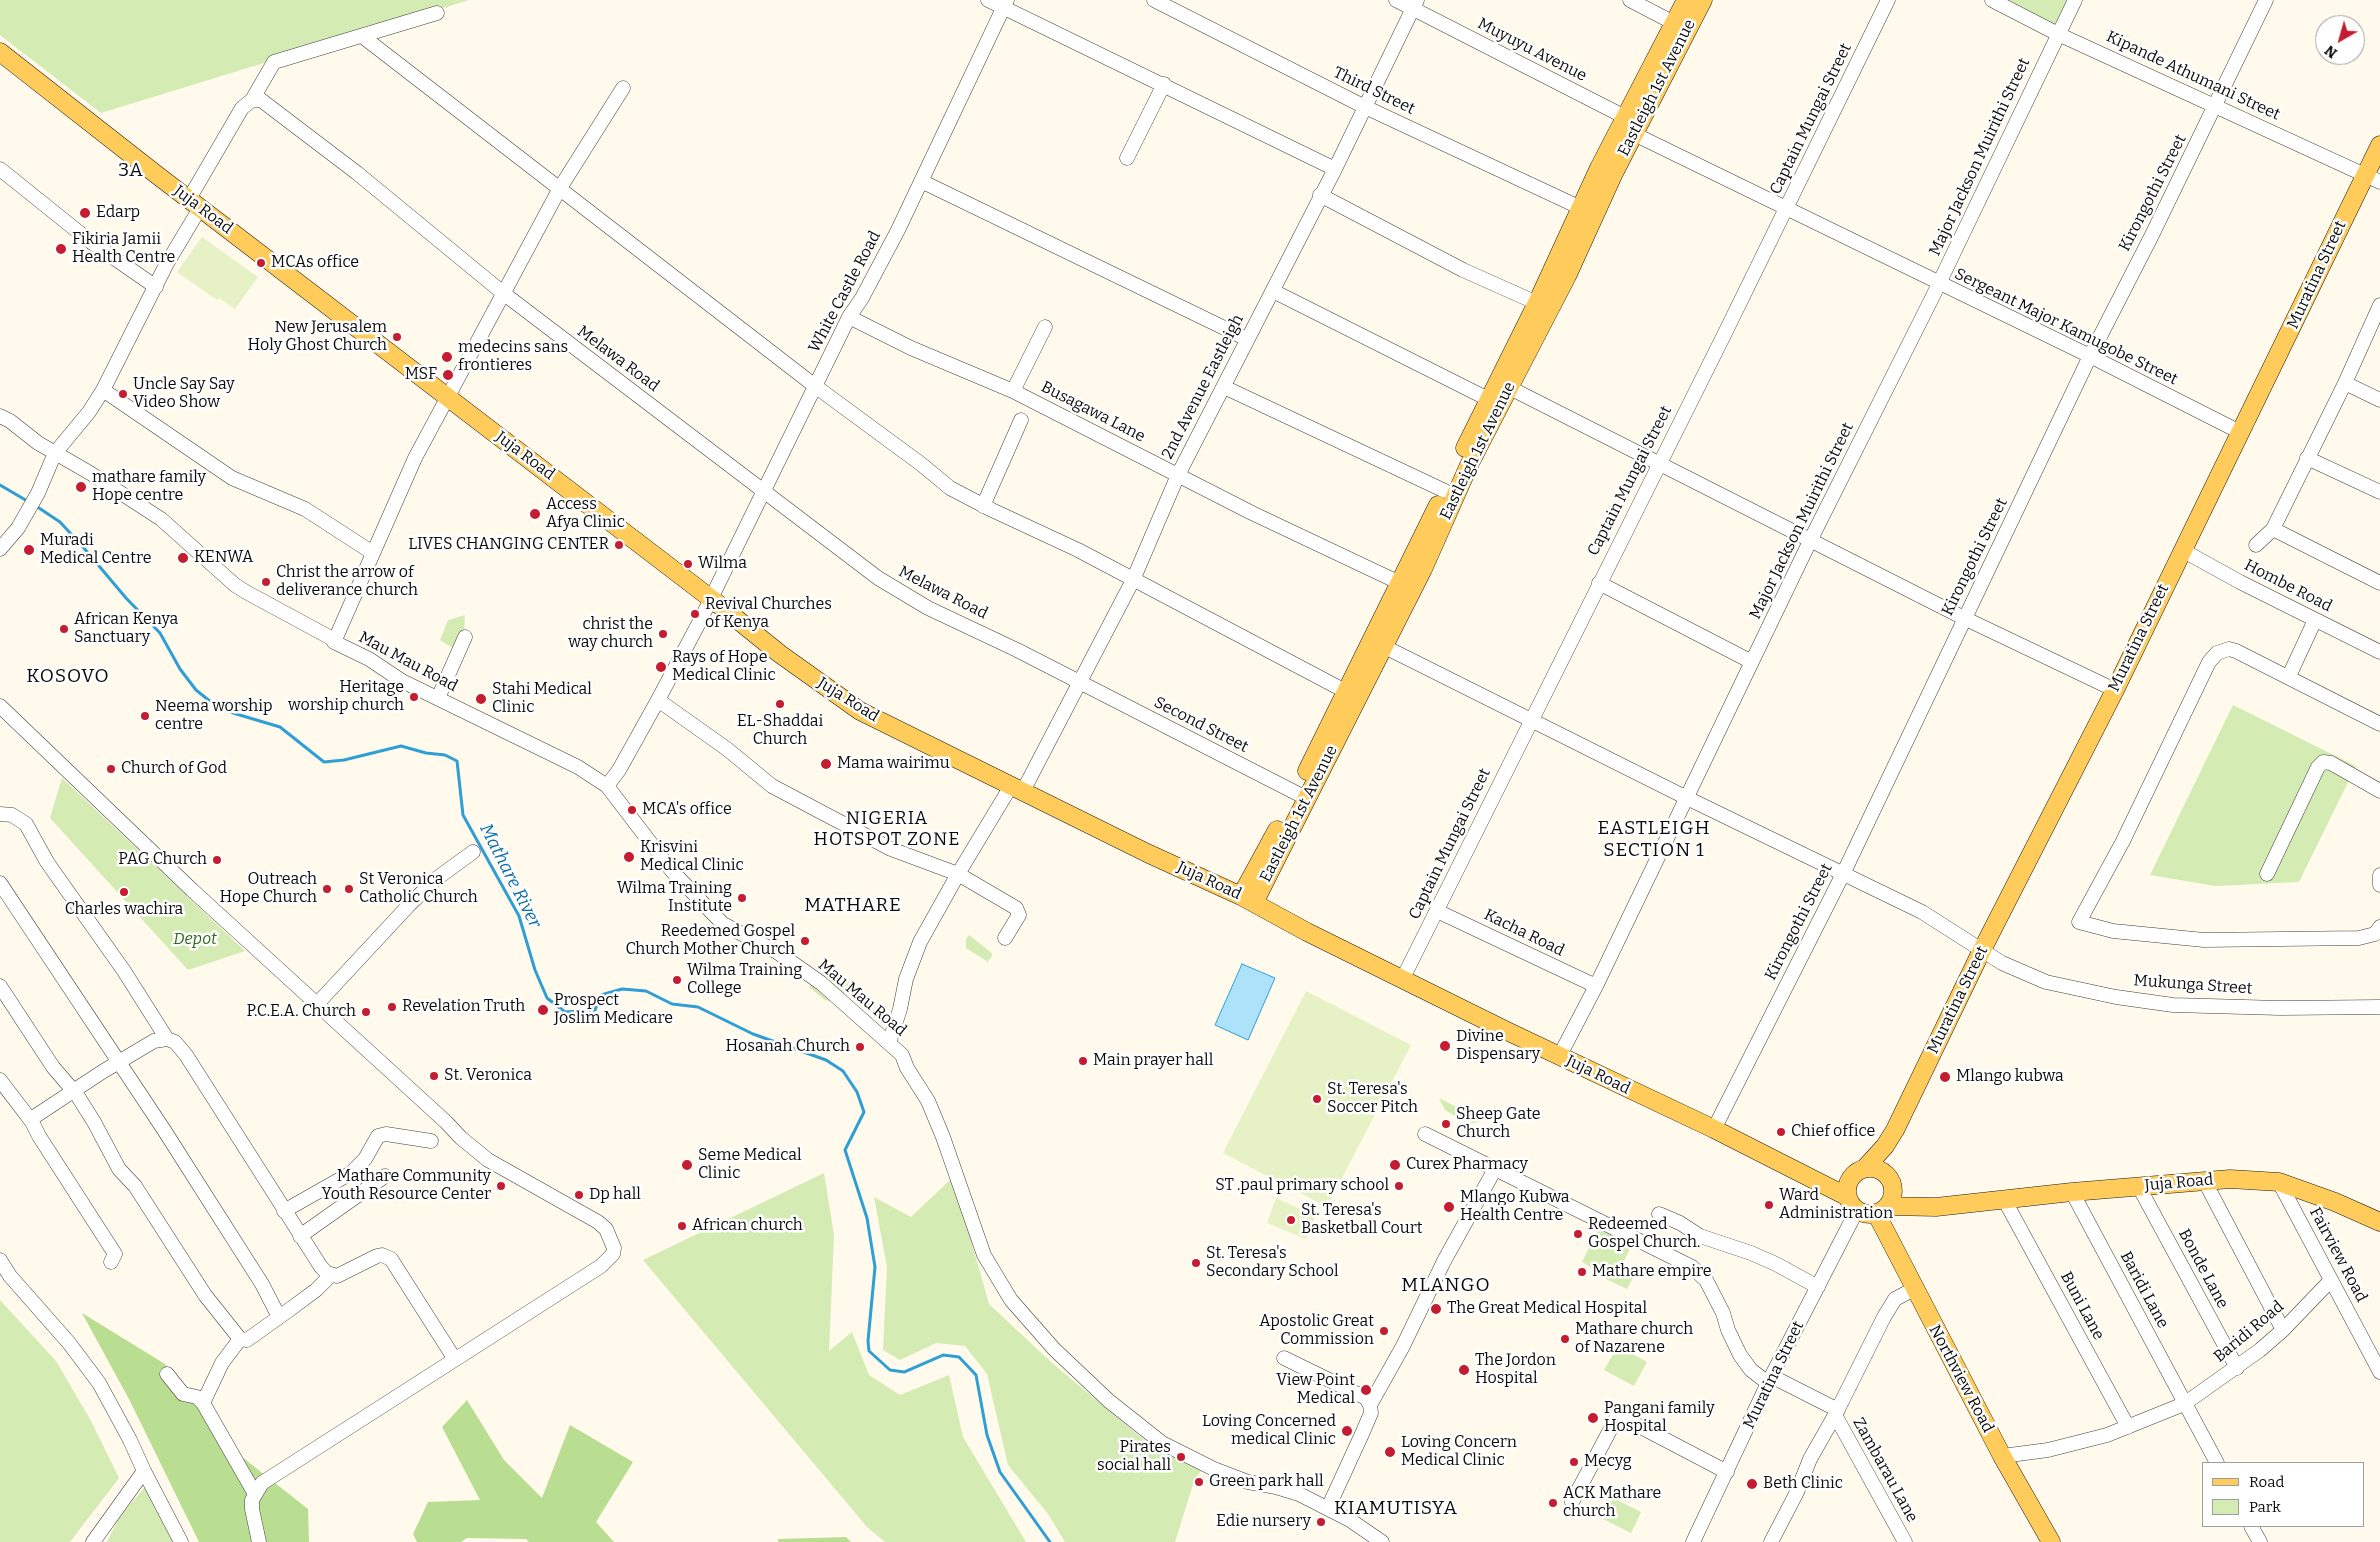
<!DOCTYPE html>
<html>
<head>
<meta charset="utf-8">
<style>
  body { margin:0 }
  #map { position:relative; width:2380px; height:1542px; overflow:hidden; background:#fffaeb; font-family:Bitter,serif }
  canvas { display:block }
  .legend { position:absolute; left:2202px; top:1462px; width:162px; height:65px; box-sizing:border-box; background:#fff; border:1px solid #9e9e9e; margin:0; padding:6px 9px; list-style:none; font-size:15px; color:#0c0c0c }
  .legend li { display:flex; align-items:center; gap:10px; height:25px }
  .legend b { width:25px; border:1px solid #9e9e9e }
  .north { position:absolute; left:2315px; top:15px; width:50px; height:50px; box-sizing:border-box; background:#fff; border:1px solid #9e9e9e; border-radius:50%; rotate:218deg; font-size:14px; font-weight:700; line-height:20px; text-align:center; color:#0c0c0c }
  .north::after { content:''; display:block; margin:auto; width:18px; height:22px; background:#c41c30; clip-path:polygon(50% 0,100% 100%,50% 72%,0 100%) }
</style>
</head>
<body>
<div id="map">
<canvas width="2380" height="1542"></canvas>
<ul class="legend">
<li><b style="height:6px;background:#ffcc5b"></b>Road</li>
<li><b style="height:14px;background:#d4ecb3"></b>Park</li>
</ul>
<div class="north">N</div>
</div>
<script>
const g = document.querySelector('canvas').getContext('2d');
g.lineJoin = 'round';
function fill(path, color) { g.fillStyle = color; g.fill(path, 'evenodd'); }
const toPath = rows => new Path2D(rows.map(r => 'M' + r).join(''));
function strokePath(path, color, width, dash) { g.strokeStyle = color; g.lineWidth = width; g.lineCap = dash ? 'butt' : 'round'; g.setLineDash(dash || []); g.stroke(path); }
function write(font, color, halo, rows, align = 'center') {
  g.font = font + ' Bitter,serif'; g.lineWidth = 5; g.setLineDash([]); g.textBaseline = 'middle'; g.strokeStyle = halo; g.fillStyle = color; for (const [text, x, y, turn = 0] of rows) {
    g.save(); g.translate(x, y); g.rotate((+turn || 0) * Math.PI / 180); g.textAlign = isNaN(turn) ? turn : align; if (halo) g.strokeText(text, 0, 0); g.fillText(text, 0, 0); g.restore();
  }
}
fill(toPath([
  [0,0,469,0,101,113,0,35],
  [1992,0,2075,0,2058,34],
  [465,615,464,631,456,650,440,640,448,620],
  [2233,705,2356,766,2299,882,2215,886,2150,875],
  [62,778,245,951,188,970,50,818],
  [969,935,993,954,988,962,966,948,966,939],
  [828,971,849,982,840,1004,825,1000,810,988,810,978],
  [1439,1098,1474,1116,1484,1121,1468,1124,1445,1110],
  [824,1173,834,1235,829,1351,852,1332,869,1375,900,1395,949,1375,963,1437,1026,1542,885,1542,867,1527,643,1260],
  [953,1177,989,1304,1051,1362,1163,1456,1165,1451,1202,1469,1194,1481,1175,1542,1065,1542,1048,1514,1008,1465,987,1374,965,1346,936,1343,900,1360,883,1350,887,1267,874,1197,911,1217],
  [1601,1224,1634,1241,1623,1263,1637,1270,1627,1289,1593,1273,1595,1270,1582,1262],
  [0,1300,56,1361,91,1421,119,1478,70,1542,0,1542],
  [1618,1346,1647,1362,1634,1386,1604,1370],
  [145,1487,173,1542,107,1542,120,1516],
  [1613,1498,1641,1512,1631,1533,1603,1519]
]), '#d4ecb3');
fill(toPath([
  [82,1313,165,1364,223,1442,308,1509,309,1542,199,1542,130,1401],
  [467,1400,504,1460,542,1498,570,1425,633,1462,596,1522,614,1542,529,1542,526,1539,467,1538,461,1542,417,1542,413,1534,428,1502,480,1500,442,1427],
  [846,1537,851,1542,778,1542,778,1539]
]), '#b9dd91');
fill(toPath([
  [202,237,258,277,235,309,219,298,217,300,177,272],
  [1306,991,1411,1045,1327,1207,1223,1153],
  [1276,1198,1315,1216,1306,1239,1267,1223]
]), '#e6f2c5');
const water = toPath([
  [1242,964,1275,978,1248,1040,1215,1025,1242,964]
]);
fill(water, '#ace2fa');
strokePath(water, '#2f9ed5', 1);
strokePath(toPath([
  [0,485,29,502],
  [36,506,60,522,83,547,126,598,160,633,180,669,196,690,211,702,233,713,280,727,324,762,344,760,401,746,426,753,445,755,457,761,463,815,519,916,535,970,547,998,565,1012,595,1010,601,995,622,989,646,991,672,1004,698,1007,753,1034,826,1060,843,1071,857,1092,864,1112,845,1150,867,1218,875,1267,868,1341,869,1351,890,1370,904,1372,943,1355,959,1357,976,1375,987,1435,1000,1472,1050,1542]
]), '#2f9ed5', 3);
const minor = toPath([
  [988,0,1335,169],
  [1154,0,1365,107,1581,208],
  [1396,0,1625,117],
  [1630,0,1674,23],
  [1992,0,2058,34,2380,182],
  [362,36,815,386,921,464,950,488,992,510,1078,550,1345,691],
  [252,100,274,62,437,13],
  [1634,134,2090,356,2240,432],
  [1127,158,1164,84],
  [0,169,91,242,156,287],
  [921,181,1247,339],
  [1320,195,1463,270,1537,303],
  [189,199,242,108,252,100,261,100,357,173,503,293,878,578,928,608,1017,650,1306,798],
  [1273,291,1488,399],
  [849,317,911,348,1013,391,1252,513,1400,583],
  [2345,383,2380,400],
  [1224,387,1445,491],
  [1508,387,1964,618,2115,690],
  [103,390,232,478,305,509,373,553],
  [1013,391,1045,327],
  [0,416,10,421,38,443,90,473,161,519,235,585,246,592,331,638,334,642,369,659,402,681,578,767,607,786,672,871,723,924,777,952,821,983,902,1055,907,1068,928,1101,943,1137,984,1255,1011,1300,1054,1349,1109,1401,1162,1443,1214,1469,1248,1482,1276,1487,1299,1494,1350,1520,1382,1542],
  [2307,458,2380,492],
  [983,506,1021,420],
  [2273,529,2380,583],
  [2256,545,2273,529,2345,383,2380,305],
  [0,549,18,528,38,493,55,453,89,412,103,390,166,265,200,208],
  [2182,550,2240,582,2380,652],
  [1599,583,1752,662],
  [334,642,415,458,560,188,623,88],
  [1375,642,1687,798,1922,912,2002,963,2046,982,2116,997,2173,1005,2280,1008,2380,1007],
  [2289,676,2315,620],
  [438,698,465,637],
  [658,700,727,749,772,786,891,849,958,874,1016,908,1019,915,1005,938],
  [0,706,192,890,446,1122,461,1138,488,1160,598,1222,606,1229,614,1248,613,1254,601,1266,262,1483,252,1500,252,1509,259,1542],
  [2380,724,2236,651,2229,649,2217,653,2209,662,2123,841,2079,922,2113,931,2204,940,2359,938,2375,934,2380,927],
  [607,786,619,770,658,700,701,619,849,317,862,298,898,230,1007,0],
  [1023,791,1133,580,1178,475,1335,169,1417,0],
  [0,814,12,815,26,824,47,862,124,971,167,1039],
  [2267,874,2318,767,2323,762,2331,763,2380,791],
  [2380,875,2380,885],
  [0,883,164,1130,262,1284,279,1317],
  [1437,911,1596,986],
  [1403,978,1725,333,1888,0],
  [0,986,53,1067,77,1095,94,1122,119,1169,135,1186,205,1295,240,1339,247,1340,289,1310,316,1290,331,1275],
  [317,1004,410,904,436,879,473,852],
  [889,1043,900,1009,906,979,920,942,958,874,1011,786],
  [1559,1057,1596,986,1811,539,1932,298,2075,0],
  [0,1080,32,1122],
  [1714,1129,1844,872,2090,356,2152,235,2266,0],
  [1425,1134,1692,1267,1706,1280,1723,1313,1728,1330,1740,1355,1751,1370,1768,1383],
  [2204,1180,2283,1330],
  [2279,1182,2380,1372],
  [2139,1187,2237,1368],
  [2072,1192,2217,1463],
  [2005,1201,2128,1427],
  [284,1211,351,1173,365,1159,378,1136,386,1134,431,1141],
  [1659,1214,1680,1223,1700,1236,1751,1253,1776,1264,1818,1287],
  [300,1236,385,1176],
  [0,1260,10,1276,69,1343,99,1383,130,1440,144,1471,93,1542],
  [111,1262,115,1254,39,1136,32,1122,34,1117,102,1072,154,1041,167,1039,175,1042,186,1055,321,1267,327,1273,337,1276,377,1256,382,1255,391,1259,454,1358],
  [1284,1358,1366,1398,1370,1405,1371,1413,1362,1434,1328,1508],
  [167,1374,183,1394,197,1397,203,1403,255,1494],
  [1773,1377,1838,1410],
  [203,1403,222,1363,240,1339],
  [1370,1405,1403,1346,1444,1261,1495,1169],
  [1835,1415,1905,1542],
  [2002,1456,2048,1450,2107,1435,2184,1404,2260,1350,2283,1330,2331,1280],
  [144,1471,181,1542],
  [1572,1502,1618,1415,1727,1472],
  [2251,1526,2260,1542],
  [1693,1542,1768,1383,1857,1210],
  [1771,1542,1797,1492,1810,1459,1835,1415,1884,1317,1895,1299,1914,1289]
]);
const major = toPath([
  [0,52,157,175,718,604,780,654,860,711,1147,853,1241,896,1307,932,1509,1032,1714,1129,1848,1197],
  [1465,448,1537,303,1599,168,1686,0],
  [1307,771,1438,505],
  [1241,896,1277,830],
  [1254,903,1423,569,1470,463,1567,276,1613,175,1703,0],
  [1865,1168,1885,1146,1895,1130,1982,950,2115,690,2380,145],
  '1847 1191a23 23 0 1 1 46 0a23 23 0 1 1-46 0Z',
  [1887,1206,1936,1207,2072,1192,2230,1179,2279,1182,2335,1202,2380,1222],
  [1876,1213,2002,1456,2051,1542]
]);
strokePath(minor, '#3f3f3f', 15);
strokePath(major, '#1d1d1d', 19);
strokePath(minor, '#fff', 14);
strokePath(major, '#ffcc5b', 18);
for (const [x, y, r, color] of [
  [85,213,6,"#c41c30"],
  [61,249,6,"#c41c30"],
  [261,263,5,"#c41c30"],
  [397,337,5,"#c41c30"],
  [447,357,6,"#c41c30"],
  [448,375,6,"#c41c30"],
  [123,394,5,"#c41c30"],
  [81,487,6,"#c41c30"],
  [535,514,6,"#c41c30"],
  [619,545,5,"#c41c30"],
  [29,550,6,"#c41c30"],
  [183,558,6,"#c41c30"],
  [688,564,5,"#c41c30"],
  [266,582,5,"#c41c30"],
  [695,614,5,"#c41c30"],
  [64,629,5,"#c41c30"],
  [663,634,5,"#c41c30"],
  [661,667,6,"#c41c30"],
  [414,697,5,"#c41c30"],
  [481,699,6,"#c41c30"],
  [780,704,5,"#c41c30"],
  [145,716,5,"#c41c30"],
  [826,764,6,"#c41c30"],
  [111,769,5,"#c41c30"],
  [632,810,5,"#c41c30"],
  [629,857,6,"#c41c30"],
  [217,860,5,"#c41c30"],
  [327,889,5,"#c41c30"],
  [349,889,5,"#c41c30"],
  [124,892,5,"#c41c30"],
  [742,898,5,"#c41c30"],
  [805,941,5,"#c41c30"],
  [677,980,5,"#c41c30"],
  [392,1007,5,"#c41c30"],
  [543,1010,6,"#c41c30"],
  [366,1012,5,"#c41c30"],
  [1445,1046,6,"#c41c30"],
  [860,1047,5,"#c41c30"],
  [1083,1061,5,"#c41c30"],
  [434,1076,5,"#c41c30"],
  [1945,1077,6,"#c41c30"],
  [1317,1099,5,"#c41c30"],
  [1446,1124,5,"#c41c30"],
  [1781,1132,5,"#c41c30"],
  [687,1165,6,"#c41c30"],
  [1395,1165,6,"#c41c30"],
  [501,1186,5,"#c41c30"],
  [1399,1186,5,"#c41c30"],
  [579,1195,5,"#c41c30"],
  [1769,1205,5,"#c41c30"],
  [1449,1207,6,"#c41c30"],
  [1291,1220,5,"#c41c30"],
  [682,1226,5,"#c41c30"],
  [1578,1234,5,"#c41c30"],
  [1196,1263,5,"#c41c30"],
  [1582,1272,5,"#c41c30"],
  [1436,1309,6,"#c41c30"],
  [1384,1331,5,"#c41c30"],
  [1565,1339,5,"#c41c30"],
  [1464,1370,6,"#c41c30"],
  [1366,1390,6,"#c41c30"],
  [1593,1418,6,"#c41c30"],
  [1347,1431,6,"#c41c30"],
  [1390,1452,6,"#c41c30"],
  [1181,1457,5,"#c41c30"],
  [1574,1462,5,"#c41c30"],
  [1199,1482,5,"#c41c30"],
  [1752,1484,6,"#c41c30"],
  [1553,1503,5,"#c41c30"],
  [1321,1522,5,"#c41c30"]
]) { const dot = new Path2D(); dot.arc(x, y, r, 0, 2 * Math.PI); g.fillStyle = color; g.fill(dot); strokePath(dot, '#fff', 2); }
write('16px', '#0c0c0c', '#fff', [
  ["Muyuyu Avenue",1532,50,27],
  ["Kipande Athumani Street",2193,76,25],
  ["Eastleigh 1st Avenue",1657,88,-63],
  ["Third Street",1374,91,26],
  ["Captain Mungai Street",1811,119,-64],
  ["Major Jackson Muirithi Street",1980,157,-65],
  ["Kirongothi Street",2153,193,-63],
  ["Juja Road",203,210,37],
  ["Muratina Street",2317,275,-65],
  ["White Castle Road",845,292,-62],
  ["Sergeant Major Kamugobe Street",2066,327,26],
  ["Melawa Road",618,359,37],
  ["2nd Avenue Eastleigh",1203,387,-63],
  ["Busagawa Lane",1093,412,27],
  ["Eastleigh 1st Avenue",1478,451,-64],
  ["Juja Road",525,456,37],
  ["Captain Mungai Street",1630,481,-63],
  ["Major Jackson Muirithi Street",1802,521,-64],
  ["Kirongothi Street",1975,557,-64],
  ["Hombe Road",2288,586,27],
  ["Melawa Road",943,593,27],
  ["Muratina Street",2139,638,-64],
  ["Mau Mau Road",408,662,28],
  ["Juja Road",848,700,32],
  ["Second Street",1201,725,27],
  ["Eastleigh 1st Avenue",1299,814,-63],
  ["Captain Mungai Street",1450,844,-64],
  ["Juja Road",1209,881,25],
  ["Kirongothi Street",1799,922,-63],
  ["Kacha Road",1524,933,26],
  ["Mukunga Street",2193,985,4],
  ["Mau Mau Road",862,998,40],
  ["Muratina Street",1958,1000,-64],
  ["Juja Road",1598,1075,26],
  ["Juja Road",2179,1183,-5],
  ["Fairview Road",2338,1255,62],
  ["Bonde Lane",2203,1269,62],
  ["Baridi Lane",2144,1290,62],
  ["Buni Lane",2082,1306,62],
  ["Baridi Road",2249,1332,-40],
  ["Muratina Street",1774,1375,-64],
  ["Northview Road",1961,1379,62],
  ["Zambarau Lane",1885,1470,61]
]);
write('16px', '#0c0c0c', '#fff', [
  ["Edarp",96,213],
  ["Fikiria Jamii",72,240],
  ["Health Centre",72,258],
  ["MCAs office",271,263],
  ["New Jerusalem",387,328,"right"],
  ["Holy Ghost Church",387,346,"right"],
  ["medecins sans",458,348],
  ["frontieres",458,366],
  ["MSF",437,375,"right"],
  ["Uncle Say Say",133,385],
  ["Video Show",133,403],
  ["mathare family",92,478],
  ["Hope centre",92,496],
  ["Access",546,505],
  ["Afya Clinic",546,523],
  ["Muradi",40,541],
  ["Medical Centre",40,559],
  ["LIVES CHANGING CENTER",609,545,"right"],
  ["KENWA",194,558],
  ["Wilma",698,564],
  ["Christ the arrow of",276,573],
  ["deliverance church",276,591],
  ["Revival Churches",705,605],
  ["of Kenya",705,623],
  ["African Kenya",74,620],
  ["Sanctuary",74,638],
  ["christ the",653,625,"right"],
  ["way church",653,643,"right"],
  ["Rays of Hope",672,658],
  ["Medical Clinic",672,676],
  ["Heritage",404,688,"right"],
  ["worship church",404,706,"right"],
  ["Stahi Medical",492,690],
  ["Clinic",492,708],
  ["Neema worship",155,707],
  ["centre",155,725],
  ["EL-Shaddai",780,722,"center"],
  ["Church",780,740,"center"],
  ["Mama wairimu",837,764],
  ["Church of God",121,769],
  ["MCA's office",642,810],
  ["Krisvini",640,848],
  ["Medical Clinic",640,866],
  ["PAG Church",207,860,"right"],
  ["Outreach",317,880,"right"],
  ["Hope Church",317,898,"right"],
  ["St Veronica",359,880],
  ["Catholic Church",359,898],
  ["Wilma Training",732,889,"right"],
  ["Institute",732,907,"right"],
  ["Charles wachira",124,910,"center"],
  ["Reedemed Gospel",795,932,"right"],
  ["Church Mother Church",795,950,"right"],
  ["Wilma Training",687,971],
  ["College",687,989],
  ["Prospect",554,1001],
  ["Joslim Medicare",554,1019],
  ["Revelation Truth",402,1007],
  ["P.C.E.A. Church",356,1012,"right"],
  ["Divine",1456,1037],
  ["Dispensary",1456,1055],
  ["Hosanah Church",850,1047,"right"],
  ["Main prayer hall",1093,1061],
  ["St. Veronica",444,1076],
  ["Mlango kubwa",1956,1077],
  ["St. Teresa's",1327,1090],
  ["Soccer Pitch",1327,1108],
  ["Sheep Gate",1456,1115],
  ["Church",1456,1133],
  ["Chief office",1791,1132],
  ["Seme Medical",698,1156],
  ["Clinic",698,1174],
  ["Curex Pharmacy",1406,1165],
  ["Mathare Community",491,1177,"right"],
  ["Youth Resource Center",491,1195,"right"],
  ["ST .paul primary school",1389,1186,"right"],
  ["Dp hall",589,1195],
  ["Ward",1779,1196],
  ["Administration",1779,1214],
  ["Mlango Kubwa",1460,1198],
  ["Health Centre",1460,1216],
  ["St. Teresa's",1301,1211],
  ["Basketball Court",1301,1229],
  ["Redeemed",1588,1225],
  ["Gospel Church.",1588,1243],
  ["African church",692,1226],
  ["St. Teresa's",1206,1254],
  ["Secondary School",1206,1272],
  ["Mathare empire",1592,1272],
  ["The Great Medical Hospital",1447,1309],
  ["Apostolic Great",1374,1322,"right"],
  ["Commission",1374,1340,"right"],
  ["Mathare church",1575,1330],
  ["of Nazarene",1575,1348],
  ["The Jordon",1475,1361],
  ["Hospital",1475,1379],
  ["View Point",1355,1381,"right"],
  ["Medical",1355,1399,"right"],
  ["Pangani family",1604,1409],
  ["Hospital",1604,1427],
  ["Loving Concerned",1336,1422,"right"],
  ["medical Clinic",1336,1440,"right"],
  ["Loving Concern",1401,1443],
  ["Medical Clinic",1401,1461],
  ["Pirates",1171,1448,"right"],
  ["social hall",1171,1466,"right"],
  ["Mecyg",1584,1462],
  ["Green park hall",1209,1482],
  ["Beth Clinic",1763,1484],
  ["ACK Mathare",1563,1494],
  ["church",1563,1512],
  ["Edie nursery",1311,1522,"right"]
], 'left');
write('italic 16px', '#2f6719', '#fff', [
  ["Depot",195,940]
]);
g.letterSpacing = '1px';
write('18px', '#0c0c0c', '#fff', [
  ["NIGERIA",887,819],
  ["HOTSPOT ZONE",887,840]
]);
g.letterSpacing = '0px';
write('italic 18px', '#0e6ea5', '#fff', [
  ["Mathare River",510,876,63]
]);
g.letterSpacing = '1px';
write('19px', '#0c0c0c', '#fff', [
  ["3A",131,171],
  ["KOSOVO",68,677],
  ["EASTLEIGH",1654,829],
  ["SECTION 1",1654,851],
  ["MATHARE",853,906],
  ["MLANGO",1446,1286],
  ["KIAMUTISYA",1396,1509]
]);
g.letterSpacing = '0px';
</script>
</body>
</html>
